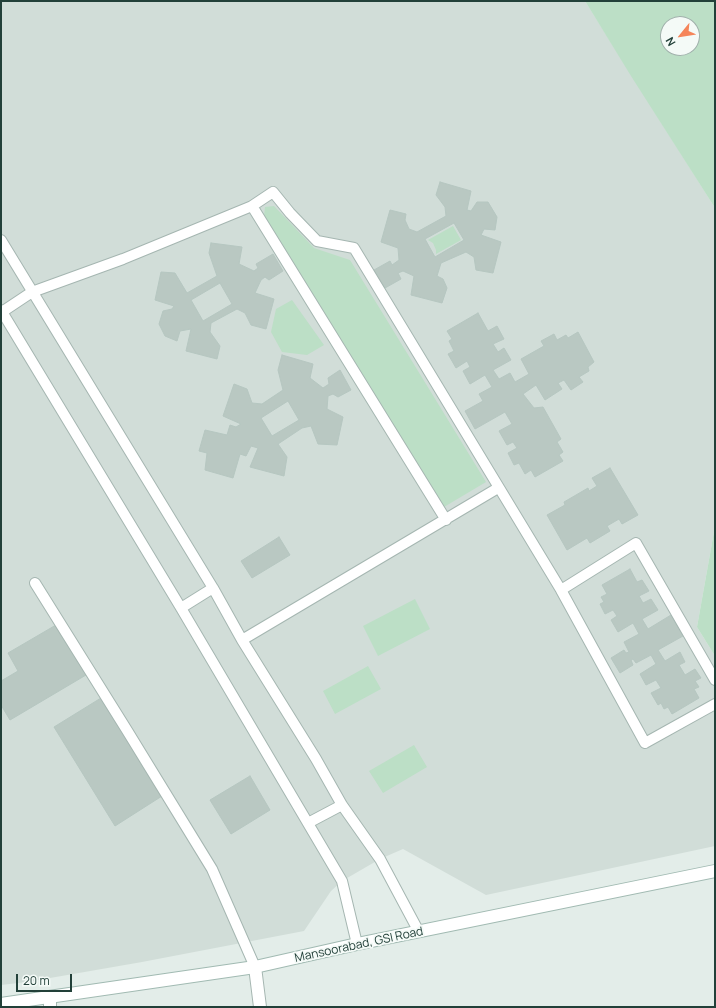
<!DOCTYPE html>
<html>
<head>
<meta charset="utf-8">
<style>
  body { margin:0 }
  #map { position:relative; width:716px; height:1008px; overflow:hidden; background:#e3ede9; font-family:Manrope,sans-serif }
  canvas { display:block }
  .frame { position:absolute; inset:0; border:2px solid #224039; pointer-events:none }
  .north { position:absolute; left:660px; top:16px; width:40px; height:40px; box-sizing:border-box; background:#f4faf7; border:1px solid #a0b0ab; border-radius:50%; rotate:240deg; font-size:11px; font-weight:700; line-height:16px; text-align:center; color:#224039 }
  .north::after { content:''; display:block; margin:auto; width:14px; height:18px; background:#f5855a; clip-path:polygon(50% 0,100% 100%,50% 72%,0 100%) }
  .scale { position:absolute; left:16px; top:974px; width:56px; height:18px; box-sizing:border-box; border:2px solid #224039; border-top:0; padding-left:5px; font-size:12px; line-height:14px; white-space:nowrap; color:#224039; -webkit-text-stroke:3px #f4faf7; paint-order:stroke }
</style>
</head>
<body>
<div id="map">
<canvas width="716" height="1008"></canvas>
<div class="frame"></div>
<div class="north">N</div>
<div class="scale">20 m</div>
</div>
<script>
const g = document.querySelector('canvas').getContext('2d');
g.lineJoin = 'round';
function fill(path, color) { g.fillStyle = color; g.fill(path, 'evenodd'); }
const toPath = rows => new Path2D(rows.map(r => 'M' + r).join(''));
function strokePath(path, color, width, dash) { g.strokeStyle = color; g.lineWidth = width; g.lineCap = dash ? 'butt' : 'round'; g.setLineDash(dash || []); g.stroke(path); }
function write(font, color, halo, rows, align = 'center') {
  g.font = font + ' Manrope,sans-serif'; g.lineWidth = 3.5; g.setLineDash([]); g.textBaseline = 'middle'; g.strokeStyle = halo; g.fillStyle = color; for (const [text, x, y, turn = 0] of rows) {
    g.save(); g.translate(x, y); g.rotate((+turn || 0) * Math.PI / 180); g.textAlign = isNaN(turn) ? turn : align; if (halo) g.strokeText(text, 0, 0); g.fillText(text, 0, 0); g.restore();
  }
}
fill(toPath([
  [1,1,585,1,715,208,715,526,697,627,715,656,715,846,486,895,403,849,380,859,342,881,331,891,304,931,142,962,27,982,1,985]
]), '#d1ddd8');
fill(toPath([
  [585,1,715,1,715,208,631,76],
  [668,24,692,24,692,48,668,48],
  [274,206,314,248,350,260,486,482,444,507,264,216,265,207],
  [453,226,461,240,436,254,436,250,433,243,428,240],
  [292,300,324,345,307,355,282,352,271,332,276,309],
  [715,526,715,656,697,627],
  [415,599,430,629,378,656,363,626],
  [368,666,381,689,335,714,323,691],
  [414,745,427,767,383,793,369,771]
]), '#bcdfc6');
const building = toPath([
  [440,182,471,191,467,210,471,211,477,202,488,202,497,217,495,230,484,229,481,235,501,242,493,273,476,270,474,257,466,252,441,263,437,276,443,279,447,288,442,303,411,295,414,276,403,271,398,273,401,279,385,288,374,270,390,261,392,265,399,260,398,248,381,242,390,210,406,214,405,220,409,229,417,232,446,216,445,207,436,195,440,182],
  [454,223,464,240,435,257,425,239,454,223],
  [211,243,242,247,239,264,254,271,258,268,256,264,273,254,283,271,269,280,265,277,261,280,255,293,274,299,266,329,251,325,245,313,237,309,211,323,210,332,220,346,217,359,186,351,191,329,180,331,177,341,165,336,159,324,163,311,172,309,174,306,155,300,161,272,175,273,187,293,217,276,209,253,211,243],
  [220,283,232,304,203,321,191,300,220,283],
  [478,313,488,331,497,326,504,339,493,344,498,352,504,348,511,360,493,370,499,379,510,373,515,382,529,374,521,359,544,346,541,341,554,334,557,340,566,335,568,338,578,332,594,362,588,367,589,371,579,377,583,382,571,390,564,380,558,383,562,389,545,400,536,385,523,394,534,408,543,407,561,439,557,442,563,452,559,455,563,461,535,477,531,470,525,474,519,463,514,465,508,453,517,448,513,442,507,445,499,431,512,424,505,412,475,429,465,411,483,401,479,394,492,387,485,375,470,384,463,371,470,367,467,361,456,368,448,354,454,351,449,341,452,339,447,331,478,313],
  [282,355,313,364,310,378,323,388,329,384,328,378,340,370,351,390,338,397,333,394,328,396,327,409,343,417,337,445,318,444,311,426,302,428,278,444,287,457,284,476,250,467,258,448,251,446,246,456,240,454,233,478,205,470,207,453,199,451,205,430,227,435,230,425,236,427,241,424,223,416,234,384,247,389,252,403,262,404,283,390,278,370,282,355],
  [288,401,299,420,272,436,261,418,288,401],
  [610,468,638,515,622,524,619,519,607,526,610,531,590,543,587,538,567,550,547,515,565,505,564,502,588,488,589,491,597,486,592,478,610,468],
  [279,537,290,555,252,578,241,561,279,537],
  [630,569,637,582,642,580,649,591,639,596,643,603,651,599,658,610,642,619,648,629,671,615,683,636,658,650,665,661,680,652,685,662,679,665,685,675,695,669,701,678,695,681,699,687,694,689,699,698,672,714,668,707,664,709,661,703,658,705,651,693,661,688,656,680,646,685,640,674,656,664,651,655,636,663,633,659,631,660,633,665,620,673,611,658,624,650,626,653,629,652,624,642,639,634,633,623,618,632,611,620,617,616,613,610,605,614,600,604,604,602,601,597,607,594,602,585,630,569],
  [56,625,86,675,10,720,1,705,1,681,18,671,8,653,56,625],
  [101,698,162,796,115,826,54,727,101,698],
  [250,776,270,810,231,834,210,800,250,776]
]);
fill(building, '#b9c8c2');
strokePath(building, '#b6c7c1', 1);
const lane = toPath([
  [1,240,213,588,242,640,316,759,342,805,380,859,419,932],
  [1,310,181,608,342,881,357,944],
  [2,312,32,292,123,259,252,206],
  [446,520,252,206,273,192,290,213,317,241,354,248,561,590,645,743,715,704],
  [35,583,128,732,212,869,255,967],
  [561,590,636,543,715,680],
  [181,608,213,588],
  [242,640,498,488],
  [308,823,342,805]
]);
const street = toPath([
  [255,967,260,1007],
  [50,1007,50,997]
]);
const secondary = toPath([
  [1,1004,255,967,357,944,715,871]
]);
strokePath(lane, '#a5b6b1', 12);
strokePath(street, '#a5b6b1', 14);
strokePath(secondary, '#a1bab2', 14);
strokePath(lane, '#fff', 10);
strokePath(street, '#fff', 12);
strokePath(secondary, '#fff', 12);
write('12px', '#224039', '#f4faf7', [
  ["Mansoorabad, GSI Road",359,945,-12]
]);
</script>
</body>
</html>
